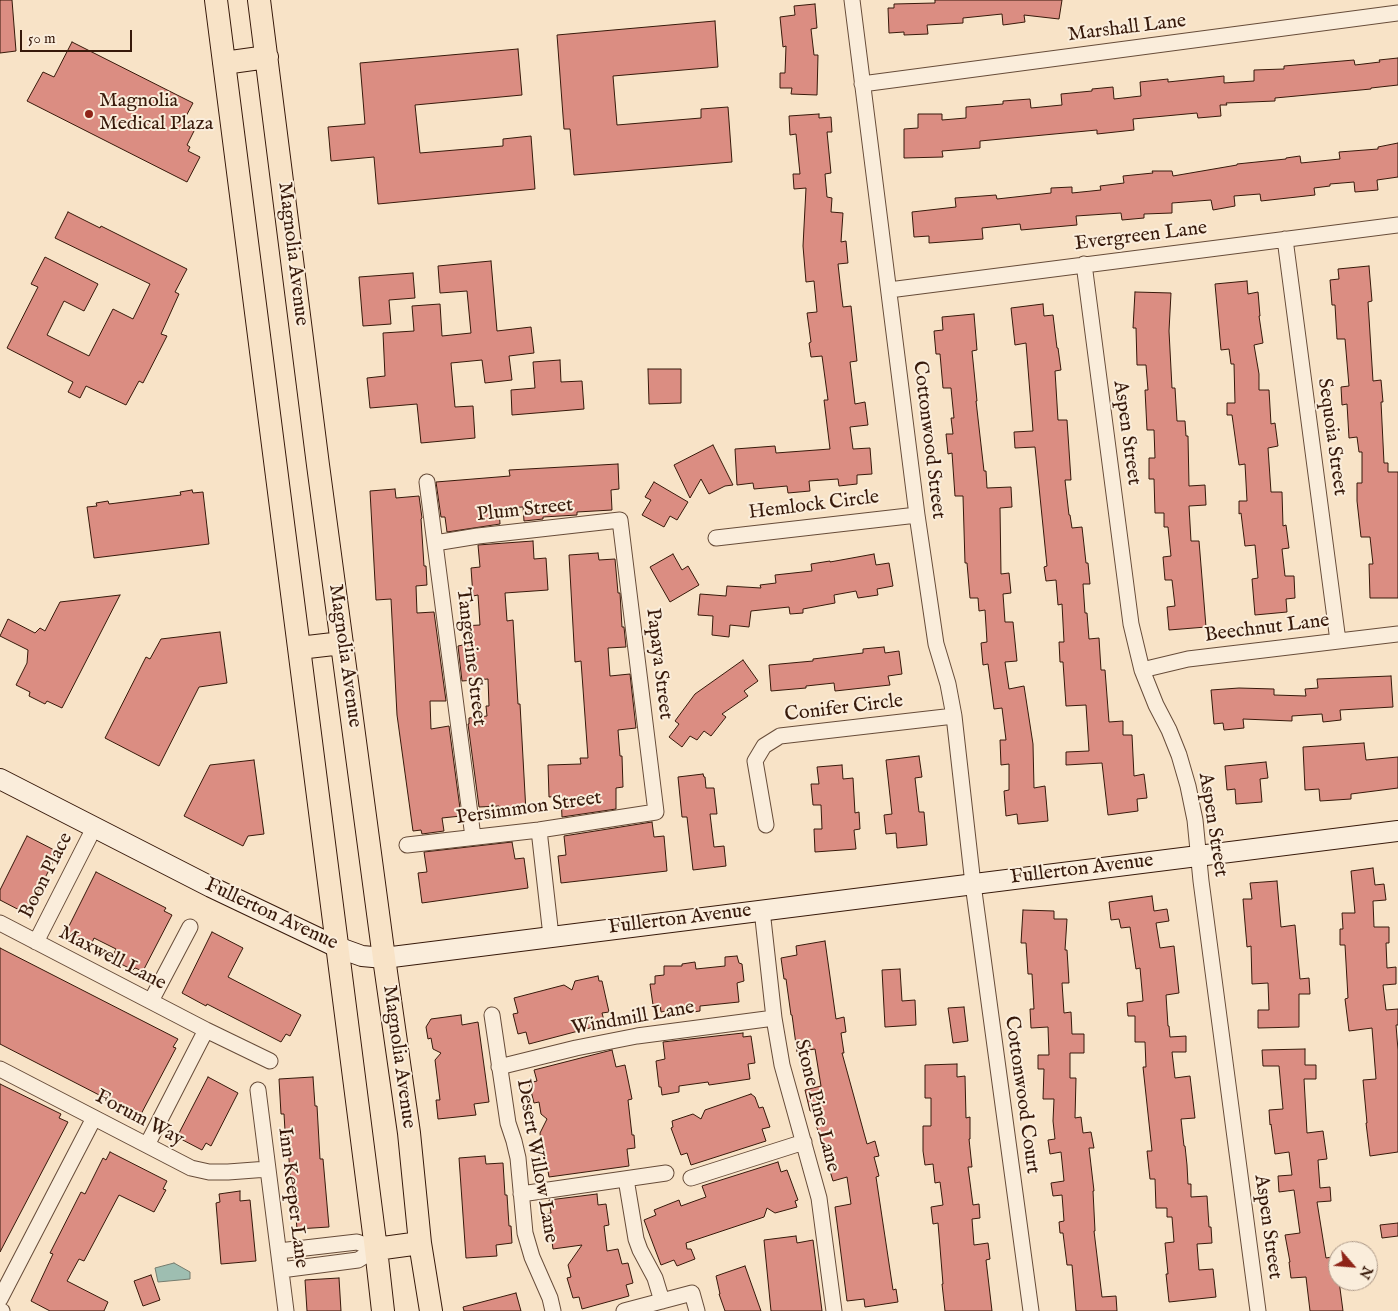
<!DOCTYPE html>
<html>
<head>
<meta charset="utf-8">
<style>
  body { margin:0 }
  #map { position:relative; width:1398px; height:1311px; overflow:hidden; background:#f8e3c7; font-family:"IM FELL English",serif }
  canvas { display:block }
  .north { position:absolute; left:1328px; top:1241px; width:50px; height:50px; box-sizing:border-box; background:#faeddb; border:1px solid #ac9887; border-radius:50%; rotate:117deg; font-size:14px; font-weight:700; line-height:20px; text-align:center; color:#37190a }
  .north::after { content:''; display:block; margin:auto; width:18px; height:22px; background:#8f2418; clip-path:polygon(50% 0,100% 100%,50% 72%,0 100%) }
  .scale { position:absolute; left:20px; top:30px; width:112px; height:22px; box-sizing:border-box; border:2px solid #37190a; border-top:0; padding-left:6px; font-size:15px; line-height:18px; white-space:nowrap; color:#37190a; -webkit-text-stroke:4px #faeddb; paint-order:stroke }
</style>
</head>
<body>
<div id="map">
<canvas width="1398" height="1311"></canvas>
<div class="north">N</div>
<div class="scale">50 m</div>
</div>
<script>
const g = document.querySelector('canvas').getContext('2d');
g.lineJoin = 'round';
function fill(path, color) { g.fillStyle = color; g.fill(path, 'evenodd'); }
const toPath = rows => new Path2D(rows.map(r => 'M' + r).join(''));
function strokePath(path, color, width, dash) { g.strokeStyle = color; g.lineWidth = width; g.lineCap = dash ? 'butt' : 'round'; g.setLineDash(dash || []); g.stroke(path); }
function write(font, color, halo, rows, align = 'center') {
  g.font = font + ' "IM FELL English",serif'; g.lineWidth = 4; g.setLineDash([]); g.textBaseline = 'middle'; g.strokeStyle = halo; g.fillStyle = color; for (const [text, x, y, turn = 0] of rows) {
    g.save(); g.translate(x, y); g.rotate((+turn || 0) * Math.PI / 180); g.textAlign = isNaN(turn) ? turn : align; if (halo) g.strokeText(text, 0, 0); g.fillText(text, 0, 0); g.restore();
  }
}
const water = toPath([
  [174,1263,190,1272,190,1279,158,1282,155,1268,174,1263]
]);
fill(water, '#9ebeb1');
strokePath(water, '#757c6e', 1);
const building = toPath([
  [0,0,12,0,16,51,0,53,0,0],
  [935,0,1062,0,1059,19,1024,15,1025,22,1003,25,1002,14,963,18,963,23,927,25,928,34,904,35,904,32,889,33,888,8,894,8,894,4,935,3,935,0],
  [815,4,817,28,811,29,814,55,818,55,817,95,791,94,792,88,780,88,780,73,785,73,786,46,783,47,780,17,795,15,794,6,815,4],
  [715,21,718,67,613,76,617,125,701,118,701,109,728,107,732,162,574,175,570,129,564,129,557,35,715,21],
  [72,42,193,103,184,120,196,127,187,145,190,147,188,151,200,157,187,182,27,101,43,72,54,77,72,42],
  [518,49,522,95,415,105,420,153,503,146,503,139,531,136,535,189,378,204,374,157,331,161,328,127,365,124,360,63,518,49],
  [1398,58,1398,85,1371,88,1371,89,1275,98,1275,101,1226,103,1227,105,1220,105,1221,116,1198,118,1197,113,1133,119,1134,130,1097,134,1097,130,980,141,980,148,942,151,943,157,904,158,904,129,918,128,918,114,942,114,942,120,966,118,966,107,1003,104,1003,101,1030,99,1031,108,1062,105,1061,94,1092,91,1092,89,1113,87,1114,99,1141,96,1140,82,1168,79,1168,82,1224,76,1224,83,1254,81,1254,70,1284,69,1284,66,1354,60,1355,65,1380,62,1379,60,1398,58],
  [819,114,819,118,831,117,832,132,827,132,831,173,825,174,827,197,832,198,831,212,843,213,841,242,846,241,848,263,838,264,841,291,843,307,851,306,857,361,850,362,855,404,865,402,868,425,850,427,853,449,870,448,872,474,857,475,857,484,839,486,838,479,809,481,810,491,788,493,787,486,754,489,753,483,737,485,735,449,775,446,776,453,830,449,824,400,828,400,822,356,811,357,809,343,811,342,807,313,817,312,814,281,806,282,803,246,806,188,794,189,793,174,800,174,796,134,790,135,789,116,819,114],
  [1398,143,1398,177,1377,180,1378,190,1355,192,1354,182,1330,184,1330,186,1314,188,1315,195,1261,201,1260,194,1234,196,1235,206,1213,210,1211,200,1172,203,1172,213,1144,214,1144,218,1122,220,1121,213,1076,216,1077,225,1021,230,1020,224,982,228,983,239,929,243,929,236,914,237,912,212,956,207,955,198,996,195,997,199,1051,193,1051,188,1072,187,1072,193,1101,190,1100,186,1124,183,1123,176,1153,173,1152,171,1172,171,1173,176,1237,165,1237,164,1286,159,1286,158,1300,156,1301,163,1340,159,1339,152,1378,149,1378,147,1398,143],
  [68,212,100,228,101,226,187,269,175,292,179,294,161,334,167,336,143,383,139,381,126,405,86,386,80,398,68,392,73,382,7,348,38,287,31,284,45,257,98,284,84,311,64,301,47,335,89,356,113,309,133,319,150,284,55,238,68,212],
  [491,261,497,331,531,327,534,353,509,356,512,380,485,383,482,360,451,363,455,407,473,406,475,438,421,443,417,404,370,408,367,378,385,376,383,333,414,331,412,306,440,304,442,336,471,333,467,291,440,293,438,266,491,261],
  [1369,266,1372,301,1368,302,1373,381,1381,380,1383,402,1381,402,1384,463,1388,463,1388,472,1398,472,1398,598,1370,598,1369,564,1373,564,1370,537,1361,537,1357,501,1357,483,1362,483,1362,452,1359,452,1357,437,1349,438,1347,404,1342,405,1341,387,1349,386,1345,339,1337,339,1335,305,1332,305,1330,280,1339,279,1338,269,1369,266],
  [413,273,415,298,389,300,391,324,363,326,359,277,413,273],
  [1247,281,1248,294,1258,292,1260,316,1259,316,1263,343,1254,345,1259,374,1259,390,1269,390,1271,424,1275,423,1278,446,1268,448,1271,492,1282,492,1283,526,1286,525,1289,548,1282,549,1285,576,1294,576,1295,598,1286,599,1287,612,1255,615,1252,579,1258,578,1255,545,1245,546,1241,513,1239,514,1239,501,1247,501,1245,464,1239,465,1232,415,1227,415,1227,403,1235,403,1234,364,1231,364,1229,349,1221,350,1215,284,1247,281],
  [1135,292,1171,293,1169,331,1172,388,1175,388,1177,421,1185,421,1186,436,1188,436,1189,486,1205,485,1206,505,1189,506,1191,541,1199,541,1206,627,1169,630,1167,607,1175,606,1172,580,1165,580,1163,557,1171,556,1168,527,1164,527,1164,513,1155,513,1154,479,1149,479,1149,458,1155,458,1154,430,1147,430,1145,390,1148,390,1146,365,1137,365,1136,328,1133,328,1135,292],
  [1043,304,1044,316,1053,315,1057,348,1058,348,1061,370,1055,371,1058,420,1067,420,1071,480,1065,480,1069,515,1070,515,1072,528,1082,527,1086,563,1088,563,1090,584,1083,584,1085,613,1087,613,1089,639,1099,638,1101,670,1105,670,1109,722,1123,721,1123,735,1132,735,1134,776,1144,774,1147,798,1137,799,1138,811,1108,815,1102,763,1066,765,1066,752,1089,751,1086,705,1066,706,1063,662,1060,662,1059,642,1064,642,1062,604,1058,605,1056,580,1046,581,1044,567,1047,566,1035,447,1015,448,1014,432,1033,431,1026,343,1015,345,1011,308,1043,304],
  [974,314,977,350,972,351,977,401,976,401,984,471,986,471,987,488,1011,487,1012,507,1000,508,1001,574,1009,573,1011,593,1003,594,1005,622,1013,622,1017,661,1005,662,1009,689,1024,686,1033,744,1034,788,1045,786,1048,821,1018,824,1017,814,1006,816,1004,791,1009,790,1009,764,1001,765,1000,740,1006,740,1002,708,994,709,988,664,983,665,981,643,987,642,985,610,979,611,978,598,970,598,967,563,965,563,963,496,955,496,952,453,948,454,946,434,953,434,951,418,954,418,951,388,943,388,940,354,936,354,934,331,943,330,942,317,974,314],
  [560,360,561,382,582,381,584,409,512,415,511,390,535,388,533,362,560,360],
  [648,369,681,369,681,403,649,404,648,369],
  [713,445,733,485,725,486,709,494,701,479,690,498,674,465,713,445],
  [618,464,619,489,611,490,612,510,577,512,577,515,543,517,543,519,524,521,523,507,499,508,500,524,447,532,445,517,441,517,436,482,510,476,509,470,618,464],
  [654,482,688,502,677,520,670,516,664,527,642,515,651,500,645,497,654,482],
  [395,489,396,498,419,496,422,518,421,519,424,566,426,566,427,585,416,586,417,613,434,612,446,701,430,701,431,729,449,726,461,816,442,818,444,831,422,834,421,830,413,831,397,715,391,599,376,600,370,491,395,489],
  [192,490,193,493,203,492,209,544,94,558,87,507,97,506,96,503,108,501,109,504,181,495,180,492,192,490],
  [533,541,534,559,546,558,548,590,505,593,507,621,513,620,518,704,520,704,526,812,500,813,499,806,479,807,468,724,469,724,469,718,487,716,486,706,489,706,488,679,462,681,458,646,463,645,462,626,480,625,478,595,473,596,471,568,480,567,478,545,533,541],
  [598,553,599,560,615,559,618,593,620,593,622,627,624,627,626,647,608,648,610,676,630,674,636,728,618,730,620,756,622,756,623,787,616,788,616,809,562,817,561,796,549,797,548,765,581,764,580,758,588,758,581,661,575,662,569,555,598,553],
  [673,554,682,570,688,566,699,585,670,602,650,567,673,554],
  [874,554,876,565,889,563,893,586,877,589,878,595,858,598,856,591,834,595,835,603,803,609,803,613,790,614,789,607,751,611,749,627,730,625,729,637,712,635,713,616,698,615,700,594,726,596,727,586,761,588,760,585,776,583,775,575,812,571,811,564,830,561,830,562,874,554],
  [120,595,62,708,47,701,45,704,29,696,30,692,16,685,27,663,28,650,0,636,8,619,35,633,40,628,45,631,60,602,120,595],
  [220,632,227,683,199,687,159,766,105,738,146,657,150,659,161,639,220,632],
  [884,647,885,653,899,651,902,674,888,676,890,685,835,691,834,683,806,686,806,688,771,691,769,665,813,661,813,659,863,653,863,649,884,647],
  [743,660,758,681,744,691,748,696,722,714,726,717,711,736,704,731,697,740,690,736,682,747,669,737,679,724,675,721,695,694,743,660],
  [1391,676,1393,707,1340,710,1341,720,1323,722,1322,714,1292,716,1292,721,1243,719,1244,728,1224,730,1223,723,1214,724,1211,690,1239,688,1274,689,1274,695,1306,696,1305,689,1318,688,1317,679,1391,676],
  [1364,743,1366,760,1398,757,1398,788,1351,794,1351,799,1320,801,1319,789,1305,790,1303,747,1364,743],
  [919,756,922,777,915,778,919,812,924,812,927,845,897,848,896,833,886,834,884,815,892,814,886,760,919,756],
  [254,760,264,834,248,836,243,846,184,816,210,765,254,760],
  [1266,762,1268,778,1260,779,1262,802,1236,804,1235,789,1227,790,1225,766,1266,762],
  [842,765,843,779,853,778,855,813,859,812,860,829,854,830,856,849,815,852,814,829,822,829,821,805,813,805,811,784,819,784,817,767,842,765],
  [703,774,704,777,705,777,706,788,714,788,717,814,710,814,714,847,724,846,726,866,693,870,687,817,682,817,678,777,703,774],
  [652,822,654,837,664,836,667,871,561,883,558,856,566,855,564,836,652,822],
  [27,836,58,852,27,914,0,900,0,890,27,836],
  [512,842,515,859,524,858,528,888,422,903,418,873,427,872,424,852,512,842],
  [1373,868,1375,885,1384,884,1386,900,1373,901,1374,927,1389,927,1389,943,1386,943,1387,968,1396,967,1396,984,1383,985,1386,1010,1398,1009,1398,1025,1396,1025,1398,1050,1398,1152,1370,1156,1366,1123,1367,1123,1363,1080,1376,1079,1372,1028,1349,1031,1345,999,1348,998,1345,945,1340,945,1340,929,1343,929,1342,913,1355,913,1351,871,1373,868],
  [96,872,166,908,164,911,172,915,143,971,135,968,133,970,111,959,116,949,94,938,91,945,66,932,96,872],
  [1277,881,1281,927,1295,925,1300,979,1309,978,1310,994,1299,994,1299,1027,1258,1028,1258,1010,1269,1010,1268,983,1252,984,1251,946,1247,947,1243,899,1252,899,1250,883,1277,881],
  [1152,896,1154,911,1167,909,1169,921,1156,923,1160,948,1174,946,1179,993,1166,995,1168,1026,1169,1026,1170,1037,1186,1036,1186,1052,1172,1052,1175,1078,1190,1076,1195,1118,1181,1119,1184,1146,1185,1146,1187,1165,1188,1184,1191,1184,1191,1197,1207,1196,1209,1227,1211,1227,1212,1243,1197,1244,1199,1270,1213,1269,1216,1297,1169,1302,1166,1274,1168,1274,1165,1243,1174,1242,1172,1217,1167,1217,1167,1208,1156,1208,1155,1179,1150,1179,1147,1151,1152,1151,1143,1067,1146,1067,1145,1042,1135,1042,1135,1016,1128,1016,1127,1003,1143,1001,1140,968,1136,969,1130,927,1121,928,1119,919,1111,920,1109,902,1152,896],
  [1023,910,1054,911,1054,919,1067,919,1065,950,1067,950,1069,983,1062,983,1064,1013,1071,1012,1072,1034,1084,1034,1084,1053,1070,1053,1070,1078,1076,1078,1075,1118,1081,1117,1083,1133,1091,1132,1094,1148,1089,1148,1094,1191,1093,1191,1095,1231,1094,1231,1102,1297,1116,1296,1117,1311,1076,1311,1072,1265,1067,1265,1063,1233,1060,1233,1059,1222,1064,1221,1062,1195,1053,1196,1051,1183,1064,1181,1061,1152,1050,1154,1048,1140,1055,1139,1053,1121,1054,1099,1043,1099,1044,1069,1038,1069,1038,1055,1049,1055,1048,1027,1031,1028,1030,1009,1034,1009,1032,974,1028,974,1026,943,1021,943,1023,910],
  [212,932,243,948,228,977,301,1015,290,1036,286,1034,281,1042,207,1004,206,1006,182,993,212,932],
  [825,941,836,1019,844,1017,846,1032,841,1033,844,1053,842,1053,867,1144,875,1141,879,1156,874,1157,879,1176,876,1177,893,1290,896,1289,898,1302,865,1307,864,1299,847,1301,835,1207,851,1204,847,1177,833,1181,812,1111,810,1111,805,1090,821,1086,815,1049,797,1052,792,1015,791,1015,786,979,784,979,781,958,797,955,796,946,825,941],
  [0,948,178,1039,173,1047,176,1048,140,1116,0,1044,0,948],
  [737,956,739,963,742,964,744,981,737,983,739,1002,700,1006,700,1011,672,1015,670,1010,661,1012,660,1004,653,1005,650,984,655,984,655,976,664,975,664,966,682,966,682,964,695,962,696,969,725,966,725,957,737,956],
  [900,969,902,1001,915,1000,916,1025,885,1027,882,970,900,969],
  [598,976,599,981,602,981,609,1012,602,1013,605,1024,529,1044,526,1032,518,1034,513,1014,518,1013,514,998,564,985,572,990,575,981,598,976],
  [964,1007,968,1041,953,1043,948,1008,964,1007],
  [461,1015,462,1025,478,1022,489,1102,474,1104,476,1115,438,1119,436,1100,440,1100,435,1060,441,1053,433,1049,431,1038,428,1039,426,1027,431,1019,461,1015],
  [743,1033,743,1037,751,1036,755,1063,748,1064,750,1079,709,1085,708,1082,679,1086,679,1092,662,1095,661,1087,659,1087,656,1061,665,1059,663,1042,743,1033],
  [1305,1049,1305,1065,1316,1065,1316,1079,1304,1079,1307,1133,1323,1131,1327,1159,1318,1160,1320,1188,1330,1187,1331,1201,1317,1202,1326,1258,1338,1256,1338,1281,1339,1281,1343,1311,1310,1311,1306,1277,1291,1278,1289,1262,1290,1262,1285,1235,1300,1233,1294,1190,1279,1192,1278,1176,1292,1175,1289,1152,1275,1154,1271,1124,1270,1125,1269,1110,1283,1109,1279,1066,1263,1066,1262,1050,1305,1049],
  [612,1050,616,1067,625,1065,632,1099,628,1100,632,1135,634,1135,635,1148,627,1149,629,1166,549,1177,547,1165,540,1166,537,1145,541,1145,540,1133,547,1119,541,1114,539,1102,534,1103,529,1083,537,1081,534,1070,612,1050],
  [957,1064,957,1077,965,1076,966,1118,970,1117,970,1139,969,1139,972,1167,968,1167,973,1205,979,1204,980,1218,972,1219,974,1245,988,1243,990,1259,986,1260,992,1311,945,1311,942,1284,943,1284,938,1223,933,1224,931,1207,943,1205,940,1182,935,1183,933,1164,925,1165,923,1151,923,1126,931,1126,931,1098,925,1098,925,1065,957,1064],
  [208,1077,238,1093,211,1146,206,1143,202,1150,177,1137,208,1077],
  [313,1077,315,1106,317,1106,320,1159,323,1159,329,1227,297,1229,294,1196,292,1196,288,1147,286,1147,284,1114,281,1114,279,1079,313,1077],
  [0,1084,61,1114,59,1118,68,1122,0,1252,0,1084],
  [751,1094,755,1097,759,1108,763,1107,770,1127,762,1129,766,1141,691,1165,687,1153,681,1155,671,1128,673,1127,672,1121,693,1114,701,1119,705,1110,751,1094],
  [110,1152,167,1181,163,1189,166,1190,154,1212,119,1195,84,1261,79,1259,67,1281,108,1302,104,1311,50,1311,31,1301,53,1254,50,1253,81,1192,85,1194,103,1158,106,1160,110,1152],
  [485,1156,486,1164,503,1163,505,1195,507,1195,509,1226,511,1226,512,1243,496,1245,497,1256,466,1258,459,1158,485,1156],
  [778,1162,781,1172,787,1170,798,1200,795,1201,797,1207,775,1213,767,1208,764,1217,686,1243,687,1249,691,1249,695,1259,677,1266,674,1260,661,1265,644,1220,656,1215,654,1210,679,1200,681,1206,706,1197,702,1186,778,1162],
  [240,1191,240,1201,250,1200,256,1261,221,1264,216,1203,220,1202,219,1194,240,1191],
  [597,1194,598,1205,606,1204,609,1225,604,1226,607,1251,618,1249,622,1264,628,1263,633,1283,626,1285,629,1296,582,1309,579,1297,573,1298,567,1278,571,1277,568,1265,582,1245,553,1249,551,1234,547,1234,544,1214,551,1213,549,1200,597,1194],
  [1398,1223,1398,1236,1382,1238,1380,1225,1398,1223],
  [796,1236,797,1243,813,1240,822,1311,771,1311,764,1240,796,1236],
  [745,1266,761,1311,725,1311,719,1294,720,1294,716,1276,745,1266],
  [151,1275,160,1300,143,1306,134,1281,151,1275],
  [339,1278,341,1311,307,1311,305,1280,339,1278],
  [516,1293,521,1311,464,1311,463,1307,516,1293]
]);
fill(building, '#db8d82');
strokePath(building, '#37190a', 1);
const street = toPath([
  [852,0,917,515,936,644,948,684,954,716,973,884,1031,1311],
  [862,84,1398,13],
  [1285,239,1338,641],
  [1084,264,1131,624,1142,670,1156,705,1169,730,1179,755,1188,786,1195,820,1201,881,1258,1311],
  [889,290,1398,225],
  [427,482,473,837],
  [716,538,917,515],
  [1142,670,1188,659,1398,634],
  [766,825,755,761,764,746,780,736,954,716],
  [539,830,551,936],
  [407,845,539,830,656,812,620,520,478,536,435,543],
  [762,910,774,1018,782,1065,819,1198,834,1311],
  [0,923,206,1030,270,1061],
  [36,942,94,828],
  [151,1001,190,927],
  [492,1015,508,1123,514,1141,518,1158,525,1233,532,1257,550,1298,553,1311],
  [499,1067,576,1048,637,1036,774,1018],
  [0,1069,191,1168,209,1172,228,1172,268,1169],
  [258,1090,286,1311],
  [147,1145,206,1030],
  [691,1178,804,1142],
  [626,1179,636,1239,640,1250,655,1278,662,1301],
  [521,1194,666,1173],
  [279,1251,357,1242,376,1249],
  [281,1270,358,1260,376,1249],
  [0,1299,94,1118],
  [0,1310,2,1311],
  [624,1311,692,1293,697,1311]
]);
const secondary = toPath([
  [0,779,211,887,337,947,362,956,384,958,1398,831]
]);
const primary = toPath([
  [216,0,376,1249,383,1311],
  [259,0,318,465,384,958,409,1133,420,1243,431,1311],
  [224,63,267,57],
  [299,648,342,643],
  [376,1249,420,1243]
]);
strokePath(street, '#674c39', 17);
strokePath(secondary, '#37190a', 22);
strokePath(primary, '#37190a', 24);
strokePath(street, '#faeddb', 15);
strokePath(secondary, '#faeddb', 20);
strokePath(primary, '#f8e3c7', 22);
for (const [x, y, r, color] of [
  [89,114,5,"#8f2418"]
]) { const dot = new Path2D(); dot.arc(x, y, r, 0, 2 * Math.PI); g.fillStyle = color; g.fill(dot); strokePath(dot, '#faeddb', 2); }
write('20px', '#37190a', '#faeddb', [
  ["Marshall Lane",1127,29,-7],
  ["Evergreen Lane",1141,237,-7],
  ["Magnolia Avenue",292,254,83],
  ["Aspen Street",1126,433,82],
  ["Sequoia Street",1331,437,82],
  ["Cottonwood Street",928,440,83],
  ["Hemlock Circle",814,506,-7],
  ["Plum Street",525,511,-6],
  ["Beechnut Lane",1267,629,-7],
  ["Magnolia Avenue",344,656,82],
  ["Tangerine Street",470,657,83],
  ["Papaya Street",658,664,83],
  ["Conifer Circle",844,709,-7],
  ["Persimmon Street",529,809,-8],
  ["Aspen Street",1212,825,81],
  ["Fullerton Avenue",1082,870,-7],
  ["Boon Place",47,876,-63],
  ["Fullerton Avenue",271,915,25],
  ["Fullerton Avenue",680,920,-7],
  ["Maxwell Lane",112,959,27],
  ["Windmill Lane",633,1019,-10],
  ["Magnolia Avenue",398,1057,82],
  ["Cottonwood Court",1021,1095,82],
  ["Stone Pine Lane",816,1106,76],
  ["Forum Way",139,1119,28],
  ["Desert Willow Lane",536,1161,80],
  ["Inn Keeper Lane",292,1198,83],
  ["Aspen Street",1267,1227,82]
]);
write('20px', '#37190a', '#faeddb', [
  ["Magnolia",99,102],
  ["Medical Plaza",99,125]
], 'left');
</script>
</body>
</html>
